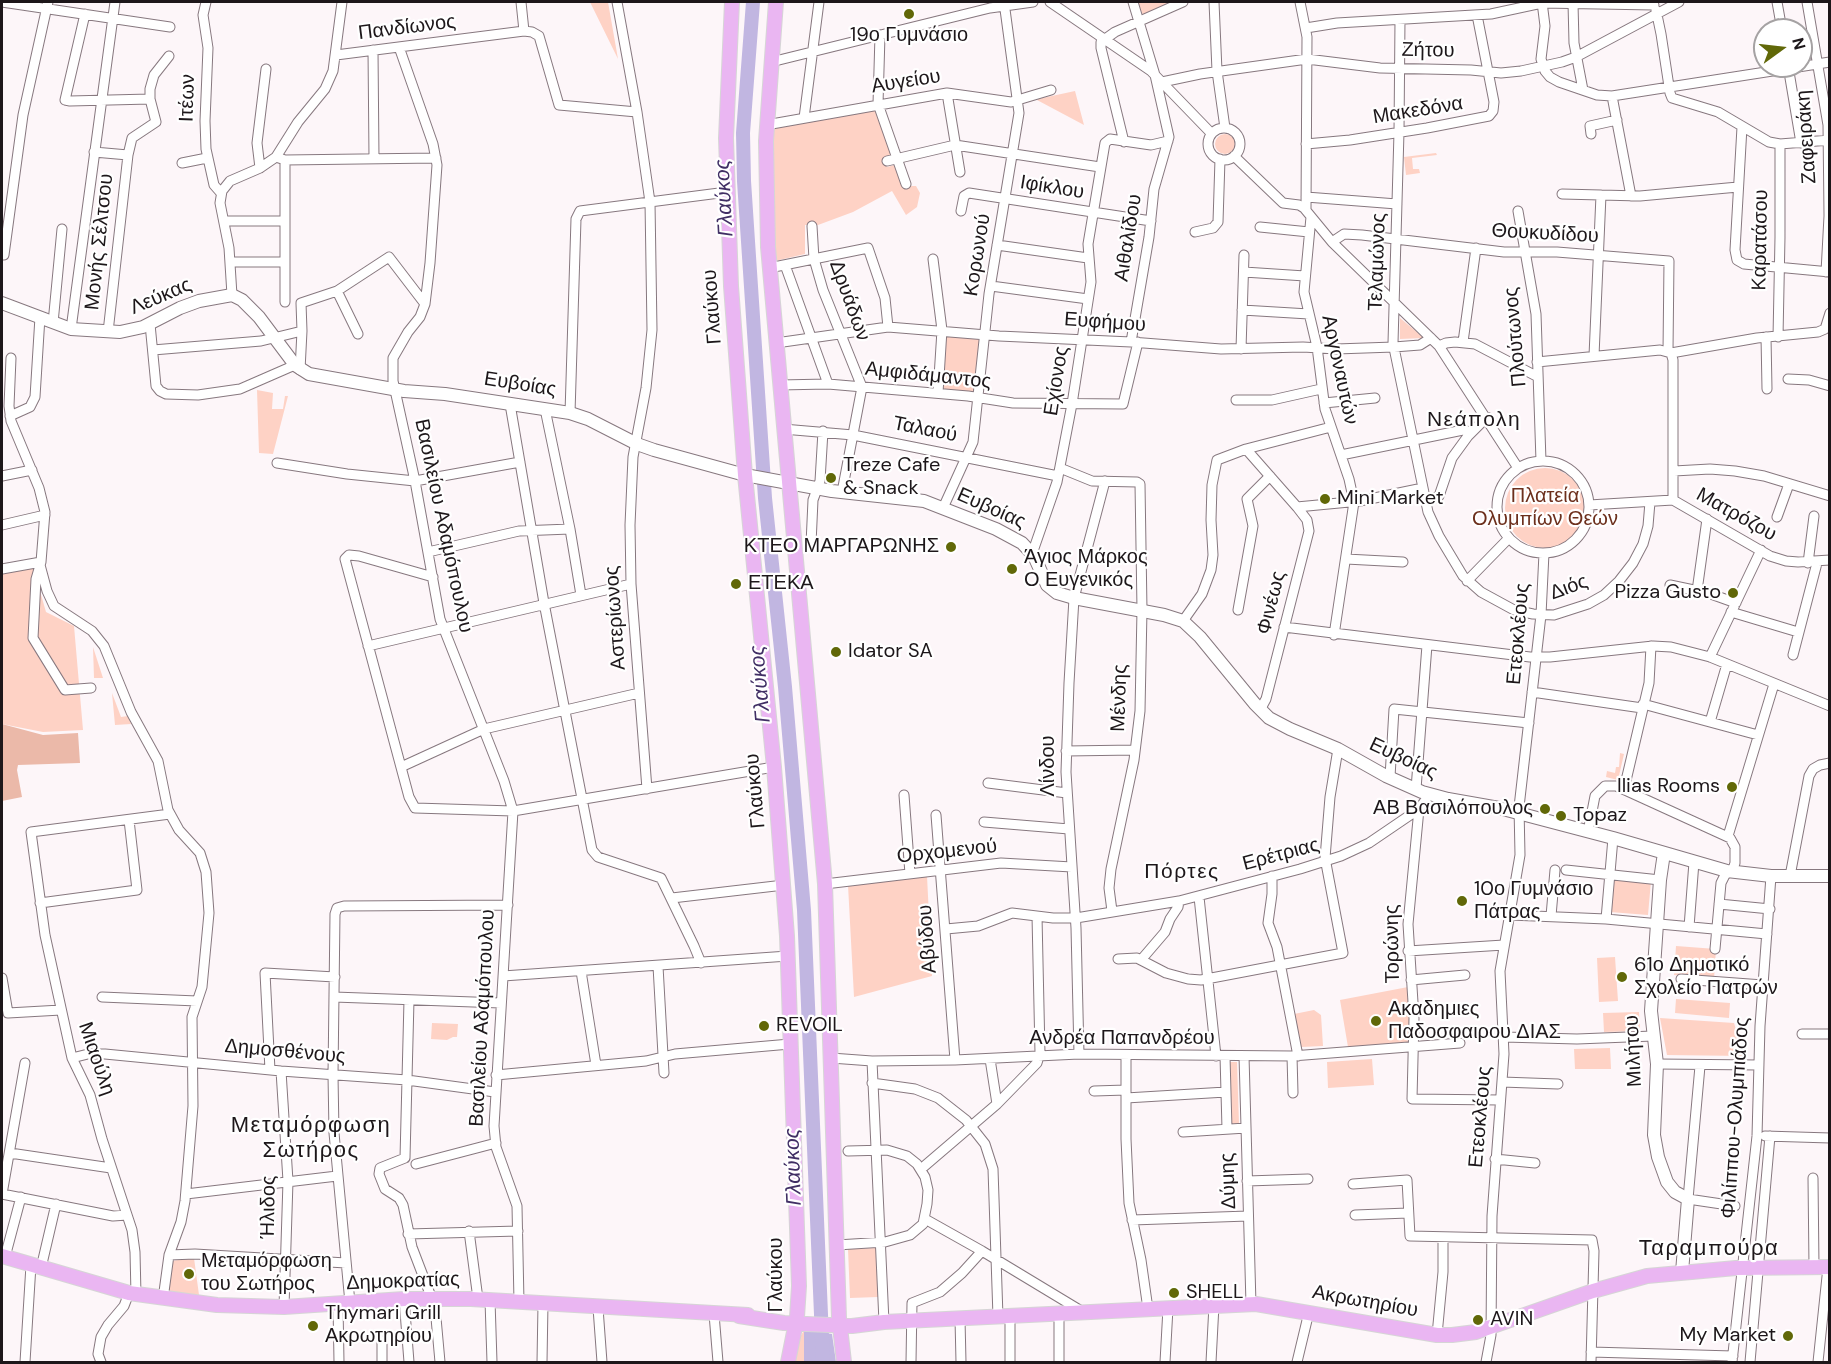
<!DOCTYPE html>
<html>
<head>
<meta charset="utf-8">
<style>
  body { margin:0 }
  #map { position:relative; width:1831px; height:1364px; overflow:hidden; background:#fdf6f9; font-family:"DM Sans",sans-serif }
  canvas { display:block }
  .frame { position:absolute; inset:0; border:3px solid #1d171a; pointer-events:none }
  .north { position:absolute; left:1753px; top:18px; width:60px; height:60px; box-sizing:border-box; background:#fff; border:2px solid #a5a2a3; border-radius:50%; rotate:75deg; font-size:16px; font-weight:700; line-height:24px; text-align:center; color:#1d171a }
  .north::after { content:''; display:block; margin:auto; width:21px; height:27px; background:#616808; clip-path:polygon(50% 0,100% 100%,50% 72%,0 100%) }
</style>
</head>
<body>
<div id="map">
<canvas width="1831" height="1364"></canvas>
<div class="frame"></div>
<div class="north">N</div>
</div>
<script>
const g = document.querySelector('canvas').getContext('2d');
g.lineJoin = 'round';
function fill(path, color) { g.fillStyle = color; g.fill(path, 'evenodd'); }
const toPath = rows => new Path2D(rows.map(r => 'M' + r).join(''));
function strokePath(path, color, width, dash) { g.strokeStyle = color; g.lineWidth = width; g.lineCap = dash ? 'butt' : 'round'; g.setLineDash(dash || []); g.stroke(path); }
function write(font, color, halo, rows, align = 'center') {
  g.font = font + ' "DM Sans",sans-serif'; g.lineWidth = 4.5; g.setLineDash([]); g.textBaseline = 'middle'; g.strokeStyle = halo; g.fillStyle = color; for (const [text, x, y, turn = 0] of rows) {
    g.save(); g.translate(x, y); g.rotate((+turn || 0) * Math.PI / 180); g.textAlign = isNaN(turn) ? turn : align; if (halo) g.strokeText(text, 0, 0); g.fillText(text, 0, 0); g.restore();
  }
}
fill(toPath([
  [590,2,608,2,618,59],
  [1137,2,1174,2,1143,15],
  [1075,91,1084,125,1037,100,1038,99],
  [875,108,891,155,885,157,887,167,895,165,903,186,916,186,920,193,917,207,906,215,892,191,853,212,818,225,805,225,805,254,775,261,772,128],
  '1215 144a10 10 0 1 1 20 0a10 10 0 1 1-20 0Z',
  [1436,153,1437,155,1412,158,1413,169,1419,169,1420,173,1406,175,1404,157],
  [1400,318,1424,338,1400,339],
  [942,330,985,334,977,397,938,393],
  [257,390,273,393,272,409,283,409,285,396,288,396,273,454,259,453],
  '1505 508a40 40 0 1 1 80 0a40 40 0 1 1-80 0Z',
  [33,567,46,612,74,626,83,730,43,732,2,724,2,573],
  [93,647,103,678,94,678],
  [112,693,121,717,128,716,131,724,115,725],
  [1620,753,1624,754,1618,780,1606,777,1607,771,1615,773,1616,767,1619,767],
  [927,876,932,976,854,997,848,885],
  [1614,878,1651,881,1648,915,1610,912],
  [1676,946,1716,949,1714,979,1674,975],
  [1615,957,1618,1001,1599,1002,1597,958],
  [1408,987,1410,1042,1348,1047,1340,1000],
  [1676,999,1730,1003,1729,1018,1675,1013],
  [1314,1010,1321,1015,1323,1046,1301,1047,1294,1014],
  [1639,1012,1640,1031,1604,1032,1603,1013],
  [1660,1018,1734,1023,1744,1056,1667,1055],
  [432,1023,458,1024,457,1037,453,1037,447,1040,431,1039],
  [1610,1048,1611,1069,1575,1069,1574,1049],
  [1372,1059,1374,1085,1328,1088,1327,1062],
  [1228,1062,1237,1062,1239,1124,1229,1124],
  [876,1248,878,1297,850,1298,848,1249],
  [194,1258,199,1295,167,1292,171,1261],
  [804,1330,804,1362,793,1362,797,1343]
]), '#fed2c5');
fill(toPath([
  [2,724,43,735,78,733,80,763,18,765,17,770,22,797,2,801]
]), '#ebb9a9');
fill(toPath([
  [804,1330,832,1334,836,1362,804,1362]
]), '#c1b6e1');
strokePath(toPath([
  [753,2,743,133,744,181,765,498,785,687,804,910,823,1362]
]), '#c1b6e1', 14);
const street = toPath([
  [2,2,170,27],
  [206,2,203,15,208,48,205,121,206,149,214,185,221,193],
  [617,2,637,112,650,202,652,330,646,388,633,457,630,525,631,584,647,789],
  [1050,2,1151,71,1211,133],
  [1214,2,1217,71,1225,128],
  [1300,2,1307,37,1306,210],
  [1542,2,1545,26,1541,59,1545,71,1550,77,1559,82,1597,95,1612,96,1830,62],
  [1777,2,1782,30],
  [1807,2,1828,125,1829,216,1826,272],
  [1573,3,1574,43,1583,90],
  [1656,10,1661,34,1670,93,1672,98,1718,112,1769,142,1780,144,1830,140],
  [85,14,65,100,70,101,150,99],
  [1400,20,1399,132,1393,343,1428,512,1439,536,1463,576,1481,592,1514,610,1533,614,1554,615,1588,604,1604,595,1619,581,1633,563,1643,544,1648,526,1650,502],
  [1306,28,1337,23,1491,14,1542,3,1654,5],
  [524,31,532,32,539,36,559,105,637,112],
  [880,35,878,104,906,184],
  [399,47,433,144,437,165,430,263,425,304,420,317,408,332,393,358,393,381,415,481,440,619,504,781,513,811,494,1126,496,1147,517,1206,519,1302],
  [373,50,374,158],
  [336,55,524,31,521,2],
  [771,62,990,8,1033,2],
  [1788,66,1801,143],
  [1162,82,1200,74,1307,59,1380,68,1471,70,1501,73,1521,71,1562,62,1576,57,1679,2],
  [947,93,960,172],
  [1612,96,1631,196],
  [804,118,819,2],
  [766,125,947,93,1011,102,1051,90],
  [1742,127,1735,250,1737,260,1744,264,1830,272],
  '1208 144a16 16 0 1 1 32 0a16 16 0 1 1-32 0Z',
  [1591,134,1590,126,1617,120],
  [1124,142,1101,48,1101,42,1115,32,1183,2],
  [1306,144,1350,140,1427,128,1489,116,1493,111,1494,102,1477,15],
  [94,152,128,155,108,332],
  [128,155,132,138,156,122,150,99,150,89,154,75,169,56],
  [1234,156,1283,203,1299,205,1304,208,1332,242,1439,346,1518,468],
  [276,157,285,160,436,158],
  [887,161,955,145,1100,167],
  [182,163,207,158],
  [260,168,257,143,266,69],
  [1562,194,1640,196,1738,187],
  [1306,197,1397,204],
  [961,211,964,196,969,193,1151,221],
  [1518,211,1536,314,1541,461],
  [1311,217,1304,292,1317,347,1325,409,1349,479,1354,502,1334,635],
  [224,221,285,221],
  [812,226,814,259,823,290,862,387,842,492],
  [1260,227,1309,232],
  [1195,232,1213,228,1218,222,1220,159],
  [1332,242,1344,234,1362,235,1504,252,1557,252,1669,261,1668,351],
  [997,245,1088,258],
  [4,255,23,115,48,2],
  [933,259,942,330,938,393],
  [231,262,285,262],
  [785,265,828,384],
  [769,268,868,248,885,298,888,327],
  [1244,272,1305,276],
  [991,286,1088,299],
  [337,291,358,334],
  [232,295,229,248,220,203,222,191,230,181,260,168,276,157,298,122,325,89,333,71,342,2],
  [285,302,285,160],
  [1242,310,1309,314],
  [53,323,62,229],
  [150,324,156,386,160,391,166,394,198,395,240,389,295,365],
  [71,329,115,2],
  [1766,337,1767,389],
  [1778,337,1780,237,1780,144],
  [1131,342,1149,237,1154,189,1169,137,1155,75,1133,2],
  [1463,342,1476,248],
  [776,343,888,327,999,336,1131,342,1221,349,1303,347,1336,349,1394,347,1420,345,1431,338],
  [1439,346,1446,343,1455,342,1475,344,1538,377],
  [1241,349,1244,255],
  [153,350,261,341,302,331,301,303,337,291,389,257,425,304],
  [1671,353,1757,338,1818,332,1825,329,1830,313],
  [1671,353,1673,360,1673,500],
  [1594,356,1601,195],
  [11,358,9,406,11,421,39,488,45,512,41,562,36,579,33,638,65,690,91,688],
  [1537,362,1660,350,1671,353],
  [300,370,302,331],
  [1788,379,1809,380,1830,386],
  [779,385,828,384,968,396,1013,403,1123,404,1138,342],
  [1236,400,1272,400,1321,389],
  [1324,403,1375,398],
  [510,404,544,603,592,850,598,857,661,878,694,946,701,963],
  [545,409,570,529],
  [570,413,576,219,580,211,727,192],
  [10,416,30,407,35,397,40,317],
  [783,429,853,435,1058,476],
  [1246,449,1297,507,1360,501,1423,488],
  [1341,455,1463,430,1471,432],
  '1497 507a46 46 0 1 1 92 0a46 46 0 1 1-92 0Z',
  [277,463,347,474,415,481,520,462],
  [1060,468,1092,481,1137,482,1140,484,1142,610,1140,711,1134,760,1111,869,1109,888,1112,911],
  [1674,471,1710,469,1735,471,1764,476,1830,496],
  [2,476,32,470],
  [1426,502,1439,496,1452,458,1468,436,1487,417],
  [1589,505,1673,500,1770,556,1786,561,1798,562,1830,560],
  [943,508,973,442,989,294,1019,113,1004,2],
  [1777,517,1789,484],
  [2,525,45,515],
  [811,544,813,500,820,481,823,431],
  [428,552,519,531,570,529,581,595],
  [1032,554,1057,482,1072,404,1091,282,1088,244,1105,143,1110,139,1151,145,1168,141],
  [1346,559,1403,562],
  [1808,563,1814,516],
  [40,565,47,591,54,606,92,631,104,646,131,712,158,761,168,810,179,830,200,853,206,872,209,913,202,987,192,1017,193,1106,185,1201,181,1222,169,1255,163,1299],
  [2,569,41,562],
  [433,577,359,556,349,555,345,559,409,797,415,808,513,811,774,767],
  [1467,581,1509,538],
  [1670,585,1708,593,1736,603],
  [1697,591,1707,519],
  [1238,610,1253,526,1247,499,1270,476],
  [1731,612,1798,632],
  [1183,621,1202,594,1211,570,1213,555,1211,520,1212,485,1217,460,1246,449,1331,427],
  [1284,627,1530,657,1550,657,1653,646,1671,647,1710,657,1830,706],
  [368,646,631,584],
  [1793,655,1817,563],
  [1710,657,1761,550],
  [1532,692,1642,708],
  [1643,704,1758,735],
  [1260,710,1266,699,1309,531,1307,520,1297,507],
  [1710,722,1727,664],
  [1066,751,1135,750],
  [401,767,484,729,639,693],
  [1390,777,1394,709,1529,723],
  [988,783,1067,793],
  [1416,789,1427,645],
  [1624,789,1649,683,1651,646],
  [904,795,910,874],
  [1419,809,1408,924,1414,1018,1412,1099,1500,1100],
  [936,815,955,1060],
  [984,822,1069,829],
  [1588,832,1595,796,1605,786,1616,786,1730,838,1735,847,1735,863,1733,869,1725,875,1721,883,1715,949],
  [1728,836,1774,684],
  [1566,870,1660,880],
  [1272,876,1272,894,1268,923,1277,947,1298,1056],
  [1790,876,1809,776,1813,769,1820,765,1830,763],
  [825,884,1001,863,1072,867],
  [1199,897,1216,1056],
  [672,898,784,885],
  [40,903,137,890,129,820],
  [1719,904,1770,909],
  [1510,915,1606,919,1767,934],
  [1551,916,1555,870],
  [1606,919,1613,838],
  [1689,927,1694,862],
  [946,929,978,926,1012,913,1053,918,1076,918,1179,901,1300,869,1341,856,1369,843,1419,809,1429,795],
  [1408,951,1504,945],
  [1118,959,1137,958,1166,973,1188,979,1201,980,1343,953,1325,858,1330,797,1338,749],
  [1141,960,1165,932,1170,919,1178,907,1179,901],
  [658,966,664,1073],
  [581,971,596,1065],
  [503,976,788,956],
  [2,978,8,1013,61,1010],
  [1681,979,1763,985],
  [1411,980,1465,975],
  [102,997,197,1001],
  [334,997,501,1003],
  [409,1000,405,1158,380,1168,379,1174,385,1189,399,1198,403,1205,412,1247,435,1307,440,1362],
  [1802,1034,1830,1034],
  [1504,1037,1577,1039,1653,1036],
  [1079,1054,1076,928,1066,772,1069,683,1074,598,1105,481],
  [1126,1055,1126,1139,1129,1203,1141,1260,1148,1309],
  [1225,1056,1227,1129],
  [1244,1056,1251,1304],
  [1292,1056,1293,1093],
  [72,1058,88,1054,105,1054,281,1071,407,1080,495,1092],
  [831,1058,872,1061,955,1060,1079,1054,1292,1056,1460,1043],
  [990,1059,997,1104],
  [872,1061,884,1322],
  [1657,1064,1759,1065],
  [1700,1066,1688,1199,1735,1206],
  [270,1070,265,973,335,977],
  [281,1071,288,1181,284,1307],
  [496,1075,646,1061,675,1054,790,1044],
  [1502,1082,1558,1084],
  [872,1083,915,1089,938,1098,966,1120,985,1144,993,1169,998,1317],
  [1094,1091,1126,1090],
  [1126,1098,1226,1092],
  [1183,1132,1246,1128],
  [1765,1136,1830,1138],
  [10,1153,111,1168],
  [1495,1159,1535,1163],
  [416,1164,496,1143],
  [921,1169,997,1104,1037,1063,1040,1053,1037,916],
  [1813,1178,1814,1267],
  [1247,1181,1308,1179],
  [1353,1184,1407,1180,1410,1236,1592,1240,1594,1251,1591,1362],
  [2,1194,25,1063],
  [2,1194,113,1216,127,1215],
  [186,1194,337,1176],
  [1355,1215,1408,1213],
  [925,1219,982,1251,1083,1312],
  [1132,1220,1248,1216],
  [469,1231,478,1299],
  [408,1234,518,1231],
  [837,1245,885,1242,910,1235,923,1224,927,1204,928,1190,925,1177,917,1164,907,1156,887,1150,848,1151],
  [169,1255,195,1254,346,1263],
  [5,1257,21,1197],
  [41,1268,56,1204],
  [136,1295,135,1252,132,1230,102,1139,90,1095,72,1058,45,935,31,832,170,814],
  [404,1299,409,1362],
  [490,1300,492,1362],
  [350,1303,334,1133,333,1075,335,914,337,908,344,906,508,905],
  [338,1304,339,1362],
  [598,1308,602,1362],
  [714,1314,718,1362],
  [1059,1315,1059,1362],
  [1010,1317,1010,1362],
  [960,1319,961,1362],
  [1437,1335,1443,1272,1443,1238],
  [382,1341,382,1362],
  [1591,1352,1733,1356],
  [25,1362,31,1265],
  [101,1362,98,1354,101,1337,108,1325,124,1306,129,1293],
  [542,1362,543,1304],
  [911,1362,912,1303,940,1292,962,1273,982,1251],
  [1165,1362,1168,1308],
  [1211,1362,1214,1305],
  [1297,1362,1309,1312],
  [1486,1362,1491,1335,1492,1216,1504,1054,1500,971,1520,855,1519,807,1541,615,1544,553],
  [1732,1362,1757,1136,1760,1026,1771,876],
  [1750,1362,1770,1136],
  [1818,1362,1828,1267]
]);
const secondary = toPath([
  [2,303,71,329,120,332,143,327,180,308,199,301,232,295,242,300,259,317,295,365,309,374,404,391,445,394,570,413,588,419,637,444,654,450,745,475,832,491,924,501,996,529,1022,543,1034,556,1047,585,1057,593,1074,598,1164,615,1183,621,1200,637,1255,704,1269,718,1290,729,1338,749,1386,776,1422,792,1448,799,1499,808,1613,838,1727,871,1771,876,1830,876],
  [1664,853,1660,880,1651,1011,1657,1064,1654,1135,1658,1157,1667,1182,1675,1192,1688,1199,1682,1272]
]);
const primary = toPath([
  [732,2,726,138,731,286,745,475,774,767,787,936,799,1286,797,1317,788,1362],
  [776,2,766,141,768,247,825,884,839,1318,844,1362],
  [2,1256,129,1293,217,1305,284,1307,404,1299,471,1299,748,1315],
  [739,1316,784,1323,852,1326,884,1322,1256,1304,1437,1335,1452,1335,1476,1332,1593,1291,1647,1276,1736,1268,1830,1267]
]);
strokePath(street, '#87787f', 11);
strokePath(secondary, '#87787f', 14);
strokePath(primary, '#d6d5d6', 16);
strokePath(street, '#fff', 9);
strokePath(secondary, '#fff', 12);
strokePath(primary, '#eab6f2', 14);
for (const [x, y, r, color] of [
  [909,14,6,"#616808"],
  [831,478,6,"#616808"],
  [1325,499,6,"#616808"],
  [951,547,6,"#616808"],
  [1012,569,6,"#616808"],
  [736,584,6,"#616808"],
  [1733,593,6,"#616808"],
  [836,652,6,"#616808"],
  [1732,787,6,"#616808"],
  [1545,809,6,"#616808"],
  [1561,816,6,"#616808"],
  [1462,901,6,"#616808"],
  [1622,977,6,"#616808"],
  [1376,1021,6,"#616808"],
  [764,1026,6,"#616808"],
  [189,1274,6,"#616808"],
  [1174,1293,6,"#616808"],
  [1478,1320,6,"#616808"],
  [313,1326,6,"#616808"],
  [1788,1336,6,"#616808"]
]) { const dot = new Path2D(); dot.arc(x, y, r, 0, 2 * Math.PI); g.fillStyle = color; g.fill(dot); strokePath(dot, '#fff', 2); }
write('20px', '#1d171a', '#fff', [
  ["Πανδίωνος",407,28,-7],
  ["Ζήτου",1428,51,1],
  ["Αυγείου",906,82,-9],
  ["Ιτέων",188,98,-88],
  ["Μακεδόνα",1418,111,-9],
  ["Ζαφειράκη",1807,137,-94],
  ["Ιφίκλου",1052,188,9],
  ["Θουκυδίδου",1545,234,3],
  ["Αιθαλίδου",1129,238,-81],
  ["Καρατάσου",1761,240,-89],
  ["Μονής Σέλτσου",100,242,-84],
  ["Κορωνού",978,255,-81],
  ["Τελαμώνος",1378,262,-88],
  ["Λεύκας",161,297,-23],
  ["Δρυάδων",849,301,70],
  ["Γλαύκου",713,307,-94],
  ["Ευφήμου",1105,323,4],
  ["Πλούτωνος",1516,337,-95],
  ["Αργοναυτών",1339,370,78],
  ["Αμφιδάμαντος",928,376,6],
  ["Εχίονος",1057,381,-81],
  ["Ευβοίας",520,385,9],
  ["Ταλαού",925,430,11],
  ["Ευβοίας",991,509,24],
  ["Ματρόζου",1736,515,29],
  ["Βασιλείου Αδαμόπουλου",443,526,78],
  ["Διός",1569,588,-20],
  ["Φινέως",1272,603,-76],
  ["Αστερίωνος",616,618,-94],
  ["Ετεοκλέους",1519,634,-85],
  ["Μένδης",1120,698,-88],
  ["Ευβοίας",1403,759,25],
  ["Λίνδου",1049,766,-90],
  ["Γλαύκου",756,791,-95],
  ["Ορχομενού",947,852,-6],
  ["Ερέτριας",1281,855,-15],
  ["Αβύδου",928,939,-94],
  ["Τορώνης",1393,944,-91],
  ["Βασιλείου Αδαμόπουλου",483,1018,-87],
  ["Ανδρέα Παπανδρέου",1122,1039],
  ["Μιλήτου",1634,1051,-93],
  ["Δημοσθένους",285,1052,5],
  ["Μιαούλη",96,1059,71],
  ["Ετεοκλέους",1481,1117,-85],
  ["Φιλίππου-Ολυμπιάδος",1736,1118,-86],
  ["Δύμης",1229,1181,-92],
  ["Ήλιδος",269,1207,-89],
  ["Γλαύκου",777,1275,-90],
  ["Δημοκρατίας",403,1282,-2],
  ["Ακρωτηρίου",1365,1302,10]
]);
write('20px', '#1d171a', '#fff', [
  ["19ο Γυμνάσιο",909,36,"center"],
  ["Treze Cafe",843,466],
  ["& Snack",843,489],
  ["Mini Market",1337,499],
  ["ΚΤΕΟ ΜΑΡΓΑΡΩΝΗΣ",939,547,"right"],
  ["Άγιος Μάρκος",1024,558],
  ["Ο Ευγενικός",1024,581],
  ["ΕΤΕΚΑ",748,584],
  ["Pizza Gusto",1721,593,"right"],
  ["Idator SA",848,652],
  ["Ilias Rooms",1720,787,"right"],
  ["ΑΒ Βασιλόπουλος",1533,809,"right"],
  ["Topaz",1573,816],
  ["10ο Γυμνάσιο",1474,890],
  ["Πάτρας",1474,913],
  ["61ο Δημοτικό",1634,966],
  ["Σχολείο Πατρών",1634,989],
  ["Ακαδημιες",1388,1010],
  ["Παδοσφαιρου ΔΙΑΣ",1388,1033],
  ["REVOIL",776,1026],
  ["Μεταμόρφωση",201,1262],
  ["του Σωτήρος",201,1285],
  ["SHELL",1186,1293],
  ["Thymari Grill",325,1314],
  ["Ακρωτηρίου",325,1337],
  ["AVIN",1490,1320],
  ["My Market",1776,1336,"right"]
], 'left');
write('20px', '#6c2f1c', '#fff', [
  ["Πλατεία",1545,497],
  ["Ολυμπίων Θεών",1545,520]
]);
write('italic 21px', '#412f65', '#fff', [
  ["Γλαύκος",725,198,-93],
  ["Γλαύκος",761,684,-95],
  ["Γλαύκος",794,1167,-92]
]);
g.letterSpacing = '1.5px';
write('21px', '#1d171a', '#fff', [
  ["Νεάπολη",1474,420],
  ["Πόρτες",1182,872]
]);
g.letterSpacing = '0px';
g.letterSpacing = '1.5px';
write('22px', '#1d171a', '#fff', [
  ["Μεταμόρφωση",311,1126],
  ["Σωτήρος",311,1151],
  ["Ταραμπούρα",1709,1249]
]);
g.letterSpacing = '0px';
</script>
</body>
</html>
